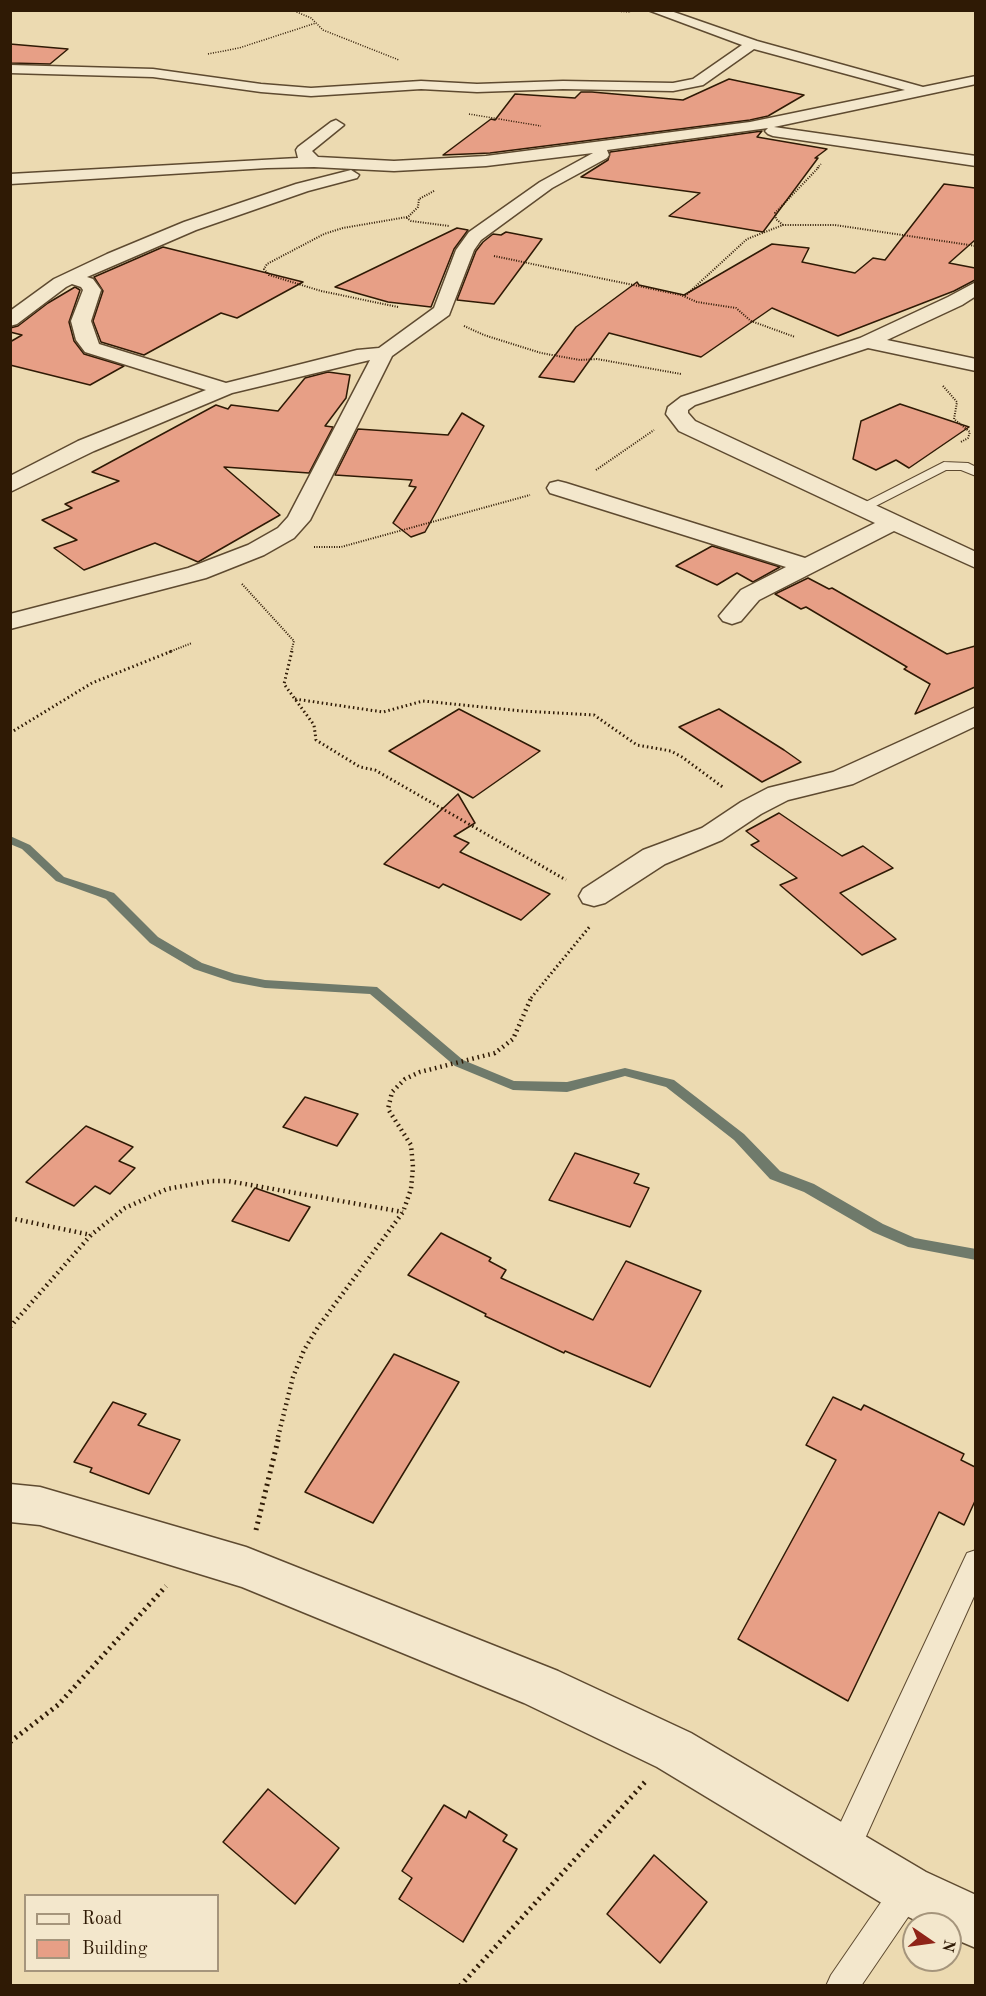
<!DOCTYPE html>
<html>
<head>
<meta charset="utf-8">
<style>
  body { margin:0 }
  #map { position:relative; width:986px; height:1996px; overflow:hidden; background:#ecdab1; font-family:"Old Standard TT",serif }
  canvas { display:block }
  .frame { position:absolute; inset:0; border:12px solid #2f1a05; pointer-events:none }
  .legend { position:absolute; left:24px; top:1894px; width:195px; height:78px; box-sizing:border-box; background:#f3e7cc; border:2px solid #a5957c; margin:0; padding:8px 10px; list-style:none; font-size:18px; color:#2f1a05 }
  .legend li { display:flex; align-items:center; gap:12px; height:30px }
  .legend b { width:30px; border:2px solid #a5957c }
  .north { position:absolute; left:902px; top:1912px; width:60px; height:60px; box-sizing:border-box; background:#f3e7cc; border:2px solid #a5957c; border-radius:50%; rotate:103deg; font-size:16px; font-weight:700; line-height:24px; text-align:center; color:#2f1a05 }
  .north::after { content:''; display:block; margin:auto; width:21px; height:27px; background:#8f2418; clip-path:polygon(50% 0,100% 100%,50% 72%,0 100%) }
</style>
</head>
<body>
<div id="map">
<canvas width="986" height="1996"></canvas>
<div class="frame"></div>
<ul class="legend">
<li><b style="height:8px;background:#f3e7cc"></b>Road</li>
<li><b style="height:16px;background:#e79f86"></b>Building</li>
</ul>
<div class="north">N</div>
</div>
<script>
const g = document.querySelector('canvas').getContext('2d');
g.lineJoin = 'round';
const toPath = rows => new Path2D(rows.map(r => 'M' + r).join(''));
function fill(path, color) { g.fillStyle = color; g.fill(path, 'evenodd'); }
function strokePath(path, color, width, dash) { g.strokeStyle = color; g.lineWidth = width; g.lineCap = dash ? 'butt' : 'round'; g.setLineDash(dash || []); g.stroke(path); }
fill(toPath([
  [10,836,30,845,64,877,114,893,158,937,202,963,235,974,265,980,377,987,463,1060,514,1081,567,1082,625,1068,674,1080,744,1134,780,1171,814,1184,883,1224,915,1238,976,1249,976,1260,908,1247,873,1232,804,1192,770,1179,734,1140,666,1087,625,1076,567,1092,513,1090,455,1066,370,994,265,988,233,982,194,969,150,943,106,899,56,881,22,849,10,844,10,836]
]), '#6f7a6b');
const building = toPath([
  [10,44,68,49,50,64,10,63,10,44],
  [729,79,804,95,768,116,750,120,490,153,443,155,491,119,495,120,515,94,575,98,581,92,592,92,683,100,729,79],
  [762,131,757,137,827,149,815,158,818,158,763,232,669,216,700,193,581,177,608,160,610,152,762,131],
  [944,184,975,188,975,240,949,263,975,268,975,280,954,291,838,336,772,308,701,357,609,333,574,382,539,377,576,327,637,282,639,285,684,295,772,244,809,248,802,262,855,273,873,258,885,260,944,184],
  [457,228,468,230,454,249,431,307,388,302,335,287,457,228],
  [506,232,542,239,494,304,457,300,476,251,483,242,493,234,501,235,506,232],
  [163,247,303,282,237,318,221,313,144,355,101,342,93,321,103,291,94,277,163,247],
  [75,287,80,290,69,322,74,341,84,354,124,366,90,385,10,365,10,342,22,335,10,332,10,328,18,326,48,303,75,287],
  [328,372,350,375,346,398,325,426,333,427,309,473,224,467,280,515,198,562,155,543,84,570,54,548,77,540,42,520,72,508,65,504,119,481,92,472,216,405,228,409,231,405,278,411,305,378,328,372],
  [900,404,969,427,909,468,896,460,876,470,853,459,861,421,900,404],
  [462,413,484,426,425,532,411,537,393,523,416,487,409,486,412,480,335,475,358,429,448,435,462,413],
  [712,546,780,567,753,582,737,573,717,585,676,566,712,546],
  [808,578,829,589,832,588,947,654,975,646,975,687,915,714,930,684,904,669,907,667,806,607,801,609,775,594,808,578],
  [459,709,540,751,473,798,389,751,459,709],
  [719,709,784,750,801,762,762,782,679,727,719,709],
  [458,794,475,823,454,836,469,843,460,852,550,894,521,920,443,884,439,888,384,864,458,794],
  [779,813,842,856,863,846,893,868,840,893,896,939,862,955,780,885,797,878,751,845,759,841,746,831,779,813],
  [305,1097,358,1114,337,1146,283,1127,305,1097],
  [86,1126,133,1147,119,1161,135,1168,110,1194,95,1186,74,1206,26,1182,86,1126],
  [575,1153,639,1174,634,1183,649,1188,630,1227,549,1200,575,1153],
  [255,1188,310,1207,289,1241,232,1221,255,1188],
  [441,1233,491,1258,489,1261,506,1270,501,1278,593,1320,626,1261,701,1291,650,1387,565,1351,564,1353,485,1316,486,1314,408,1275,441,1233],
  [394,1354,459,1382,373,1523,305,1492,394,1354],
  [833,1397,861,1410,864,1405,964,1454,961,1460,975,1467,975,1501,964,1525,939,1512,848,1701,738,1639,836,1460,806,1445,833,1397],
  [113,1402,146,1414,138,1425,180,1440,149,1494,90,1472,92,1468,74,1462,113,1402],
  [268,1789,339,1848,295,1904,223,1842,268,1789],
  [444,1805,466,1818,469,1811,507,1835,503,1841,517,1849,463,1942,399,1899,412,1878,402,1871,444,1805],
  [654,1855,707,1902,660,1963,607,1914,654,1855]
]);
fill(building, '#e79f86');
strokePath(building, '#2f1a05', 1.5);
const lane = toPath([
  [944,462,968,463,976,467,976,476,961,470,946,470,866,511,861,512,854,508,944,462],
  [976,1550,976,1592,854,1863,843,1867,832,1863,828,1852,832,1841,967,1553,976,1550],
  [908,1875,919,1879,923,1890,919,1901,861,1986,826,1986,831,1975,897,1879,908,1875]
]);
const street = toPath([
  [648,10,668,10,757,41,923,87,976,76,976,84,774,127,976,156,976,166,773,136,768,134,765,131,768,128,607,150,609,155,607,158,552,188,481,240,474,250,449,315,392,356,310,520,294,538,264,555,206,578,10,629,10,614,188,568,248,545,278,528,288,517,370,360,232,393,94,451,10,492,10,476,78,441,206,390,85,352,76,340,71,321,83,290,81,287,72,284,66,287,17,324,10,326,10,311,54,279,107,254,184,222,296,184,351,170,359,175,357,178,308,191,196,230,87,277,93,279,101,290,91,321,99,344,226,383,357,350,379,348,434,308,456,250,469,232,540,182,593,153,486,166,394,171,314,167,267,168,10,184,10,174,298,158,296,150,298,147,331,122,336,120,344,125,312,151,318,157,394,161,486,156,750,122,905,90,754,49,703,85,673,91,563,89,477,92,421,89,311,96,261,92,153,77,10,73,10,65,153,69,261,84,311,88,421,81,477,84,563,81,673,83,693,79,742,45,648,10],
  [976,282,976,296,962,305,887,340,976,359,976,371,868,348,695,405,688,410,688,413,695,421,976,552,976,568,894,531,759,600,741,621,732,624,723,621,719,616,741,590,786,567,550,493,547,488,550,483,558,481,566,483,805,558,875,523,679,431,666,414,668,407,681,397,860,338,948,297,976,282],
  [976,707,976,726,853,784,788,800,761,814,722,840,665,864,605,903,594,906,583,903,579,896,583,889,643,850,702,828,741,802,768,788,833,772,976,707],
  [10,1484,40,1487,246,1547,558,1671,691,1733,926,1872,976,1895,976,1948,950,1937,950,1924,923,1924,890,1908,657,1767,524,1703,242,1587,40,1525,10,1522,10,1484]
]);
strokePath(lane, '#5e4a30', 2);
strokePath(street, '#5e4a30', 3);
strokePath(toPath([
  [292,10,311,18,323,30,399,60],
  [596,10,631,12],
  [208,54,239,48,316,23],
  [469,114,541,126],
  [817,168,821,164]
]), '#2f1a05', 1.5, [1, 1.5]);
strokePath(toPath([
  [434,191,419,199,418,207,407,218,411,221,449,226],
  [783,225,776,219,775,213,819,167],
  [494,256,681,295,697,302,736,308,751,321,795,337],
  [685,296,747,239,783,225,835,225,976,246],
  [398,307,321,291,269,275,264,269,267,264,324,234,343,228,407,217],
  [464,326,484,335,541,353,580,360,597,359,681,374],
  [943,386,957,402,954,419,970,432,968,438,961,442],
  [596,470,654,430],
  [314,547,341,547,530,495],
  [242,584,294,641,291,652],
  [169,652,192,643]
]), '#2f1a05', 2, [1, 1.5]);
strokePath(toPath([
  [292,651,284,684,314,725,316,740,360,767,375,770,566,880],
  [295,699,383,712,423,701,522,711,594,715,637,745,671,751,682,757,724,788],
  [10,733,92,683,172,651],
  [531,998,591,925]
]), '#2f1a05', 3, [1.5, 3]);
strokePath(toPath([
  [10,1218,91,1235],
  [10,1327,91,1235,125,1208,167,1189,211,1181,228,1181,403,1212],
  [278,1437,293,1377,304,1350,318,1327,403,1212,411,1189,413,1167,411,1145,388,1109,392,1092,405,1079,420,1072,495,1053,513,1039,532,996]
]), '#2f1a05', 4.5, [1.5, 4]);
strokePath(toPath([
  [256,1530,279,1436],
  [10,1742,58,1705,166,1586],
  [460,1986,645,1782]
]), '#2f1a05', 5, [2, 4.5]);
fill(lane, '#f3e7cc');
fill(street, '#f3e7cc');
</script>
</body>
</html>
